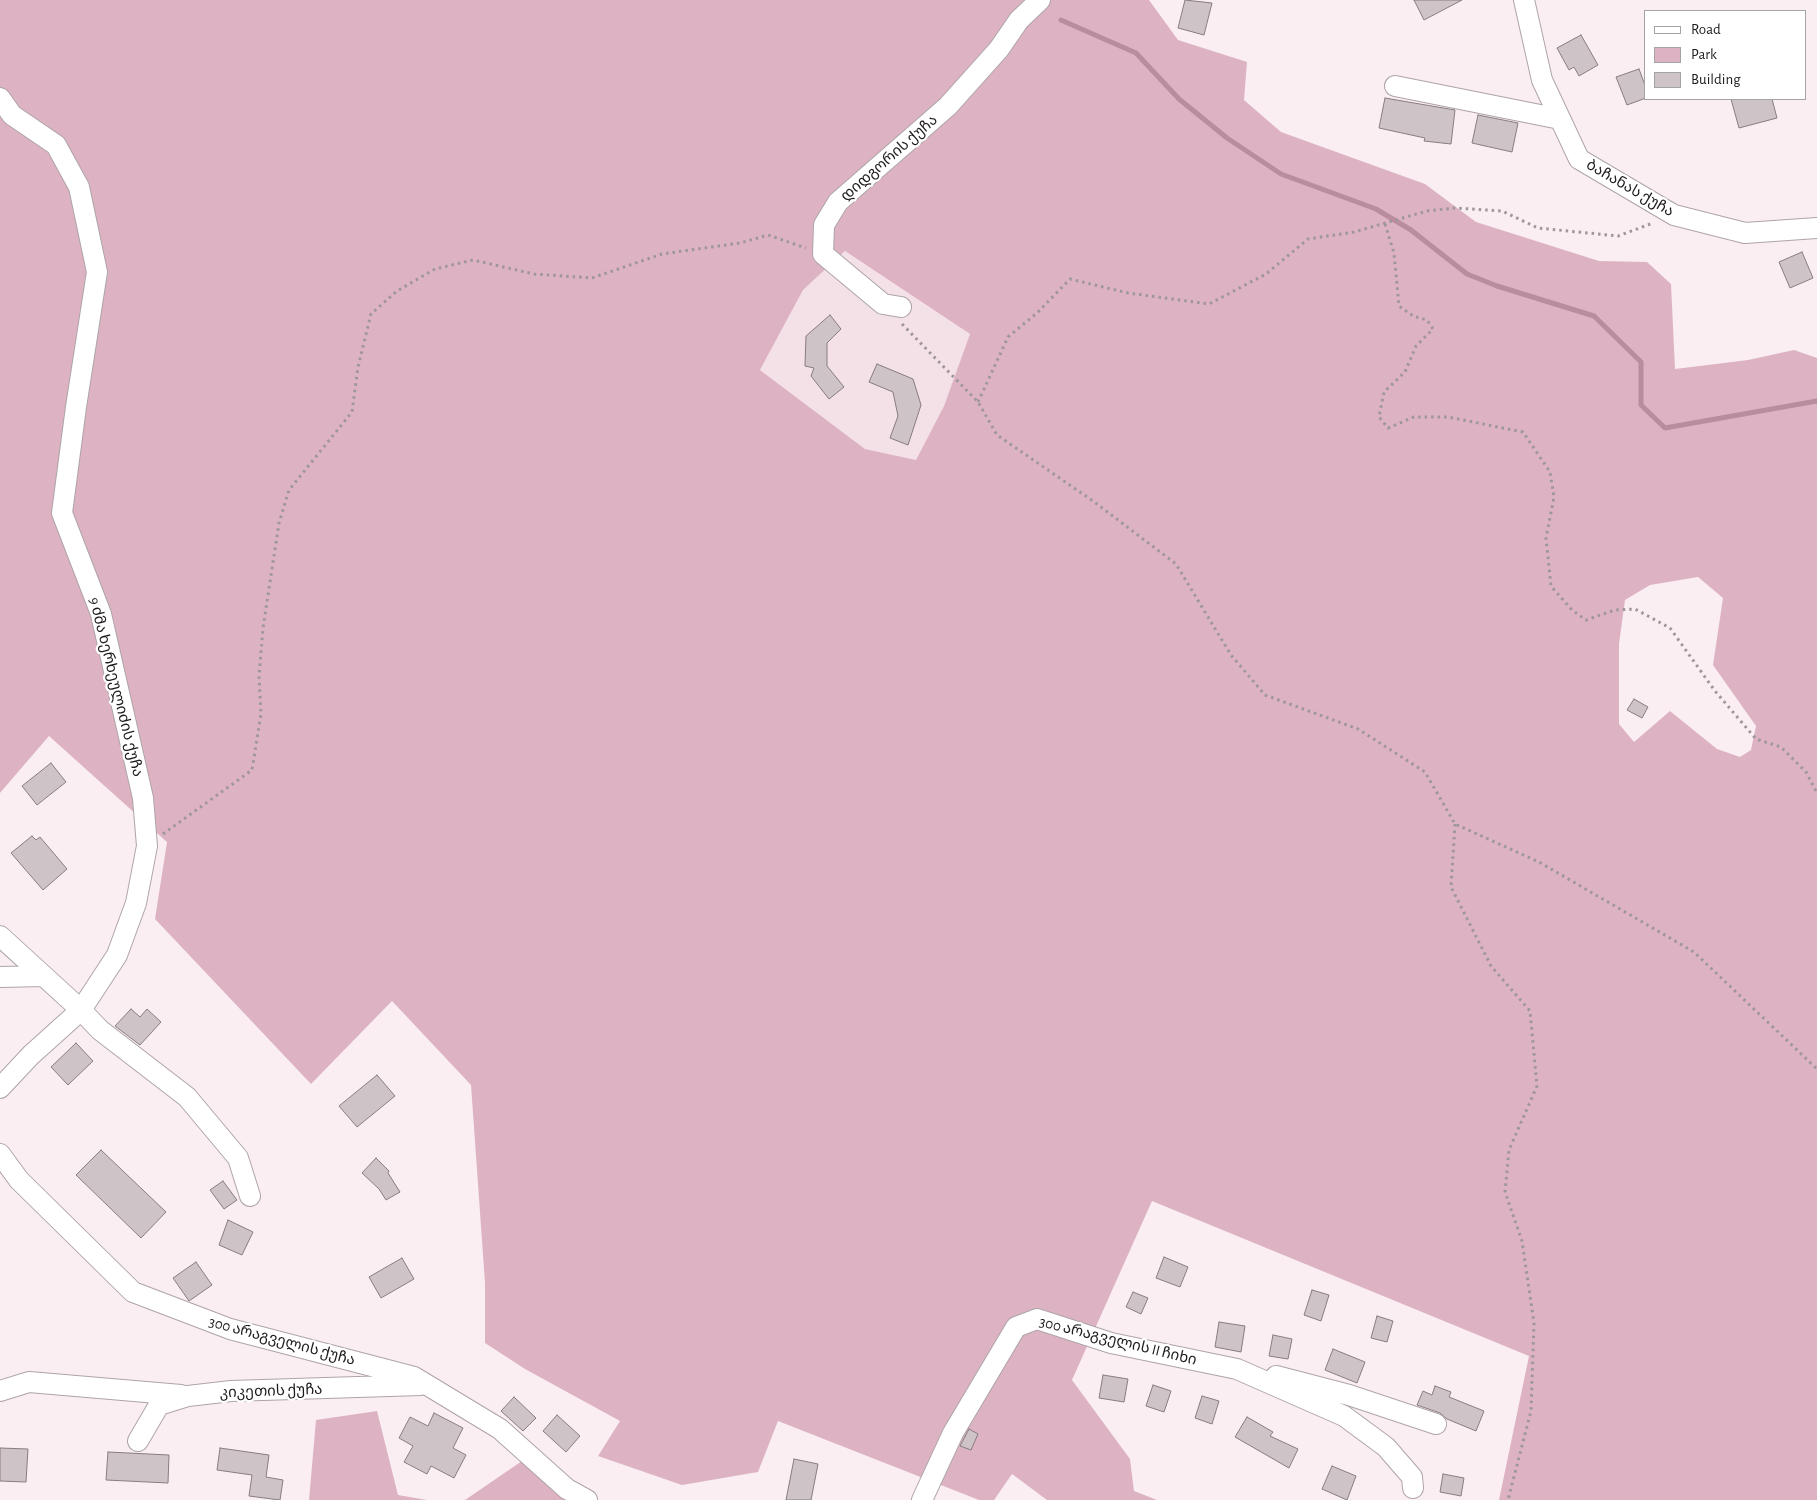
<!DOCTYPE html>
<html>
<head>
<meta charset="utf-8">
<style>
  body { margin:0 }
  #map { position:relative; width:1817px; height:1500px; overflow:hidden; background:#faeef3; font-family:"Alegreya Sans",sans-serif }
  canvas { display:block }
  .legend { position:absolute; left:1644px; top:10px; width:162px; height:90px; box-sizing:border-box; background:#fff; border:1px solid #a5a4a4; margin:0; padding:6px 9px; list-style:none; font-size:15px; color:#1f1b1c }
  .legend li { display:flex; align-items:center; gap:10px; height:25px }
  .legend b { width:25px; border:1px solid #a5a4a4 }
</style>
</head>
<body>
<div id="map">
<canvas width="1817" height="1500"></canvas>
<ul class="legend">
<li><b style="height:6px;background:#fff"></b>Road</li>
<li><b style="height:14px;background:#ddb3c3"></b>Park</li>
<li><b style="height:14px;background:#cec3c7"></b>Building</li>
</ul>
</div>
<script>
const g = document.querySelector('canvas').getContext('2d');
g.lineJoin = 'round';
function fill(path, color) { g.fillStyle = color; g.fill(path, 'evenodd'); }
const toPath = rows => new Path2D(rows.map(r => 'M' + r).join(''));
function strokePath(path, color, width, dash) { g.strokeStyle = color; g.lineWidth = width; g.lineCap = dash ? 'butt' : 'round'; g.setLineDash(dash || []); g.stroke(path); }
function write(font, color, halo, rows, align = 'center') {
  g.font = font + ' "Alegreya Sans","Noto Sans Georgian",sans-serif'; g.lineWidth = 4.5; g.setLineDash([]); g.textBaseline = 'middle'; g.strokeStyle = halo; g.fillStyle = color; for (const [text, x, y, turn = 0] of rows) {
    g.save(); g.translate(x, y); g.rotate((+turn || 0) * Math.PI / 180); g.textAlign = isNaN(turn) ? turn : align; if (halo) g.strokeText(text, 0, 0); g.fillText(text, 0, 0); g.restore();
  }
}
fill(toPath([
  [845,251,970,334,944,406,916,460,865,449,760,370,803,290]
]), '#f4e0e7');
fill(toPath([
  [0,0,1149,0,1178,40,1247,62,1244,100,1281,132,1425,184,1476,222,1599,261,1647,262,1671,284,1675,369,1748,360,1794,350,1817,358,1817,1500,1499,1500,1529,1356,1152,1201,1072,1380,1130,1459,1134,1491,1157,1500,1047,1500,1012,1474,994,1500,979,1500,778,1421,758,1472,682,1485,598,1456,620,1421,525,1369,485,1343,485,1283,471,1085,392,1001,311,1084,155,919,167,842,49,736,0,793],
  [845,251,970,334,944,406,916,460,865,449,760,370,803,290],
  [1698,577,1723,598,1713,665,1756,726,1751,750,1740,757,1717,749,1670,711,1634,742,1619,724,1619,644,1625,600,1650,585],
  [377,1411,398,1495,427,1500,309,1500,316,1420],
  [522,1461,589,1500,465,1500]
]), '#ddb3c3');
strokePath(toPath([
  [1061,20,1136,53,1179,99,1227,138,1281,174,1376,209,1411,230,1467,274,1497,286,1594,316,1641,362,1641,405,1665,428,1817,401]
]), '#b98c9e', 5);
const building = toPath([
  [1185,0,1212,3,1204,35,1178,28,1185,0],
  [1414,0,1462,0,1424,20,1414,0],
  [1581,35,1598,65,1579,76,1574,67,1569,70,1557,48,1581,35],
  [1639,69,1646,88,1646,98,1627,105,1616,77,1639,69],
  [1385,98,1455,110,1451,144,1424,141,1425,138,1379,128,1385,98],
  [1731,99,1772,99,1777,118,1739,128,1731,99],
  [1478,115,1518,123,1512,152,1472,143,1478,115],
  [1802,252,1813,278,1790,288,1779,262,1802,252],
  [830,315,841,329,827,343,827,366,844,387,829,399,811,376,814,368,805,366,806,336,830,315],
  [877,364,913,379,921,405,908,445,890,438,898,416,893,392,869,382,877,364],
  [1634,699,1648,707,1642,718,1627,710,1634,699],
  [51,763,66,782,37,805,22,786,51,763],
  [32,836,36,840,40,837,67,869,43,890,11,853,32,836],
  [131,1009,140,1017,147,1009,161,1022,140,1045,115,1026,131,1009],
  [76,1043,93,1061,68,1085,51,1067,76,1043],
  [377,1075,395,1096,357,1127,339,1106,377,1075],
  [101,1150,166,1212,141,1238,76,1175,101,1150],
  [376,1158,389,1171,388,1173,400,1192,386,1200,379,1189,362,1173,376,1158],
  [223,1181,237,1200,224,1209,210,1190,223,1181],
  [228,1220,253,1232,242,1255,219,1245,228,1220],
  [1164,1257,1188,1267,1180,1287,1156,1278,1164,1257],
  [402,1258,414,1279,381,1298,369,1277,402,1258],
  [196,1262,212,1285,189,1301,173,1278,196,1262],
  [1312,1290,1329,1295,1321,1321,1304,1315,1312,1290],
  [1133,1292,1148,1298,1141,1314,1126,1307,1133,1292],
  [1377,1316,1393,1321,1387,1342,1371,1338,1377,1316],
  [1219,1322,1245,1326,1241,1352,1215,1347,1219,1322],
  [1273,1335,1292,1339,1288,1359,1269,1356,1273,1335],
  [1333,1349,1365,1362,1357,1383,1325,1370,1333,1349],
  [1103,1375,1128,1379,1124,1402,1099,1398,1103,1375],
  [1153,1385,1171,1391,1164,1412,1146,1406,1153,1385],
  [1435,1386,1451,1392,1449,1397,1484,1411,1476,1431,1447,1419,1440,1413,1417,1405,1423,1391,1432,1395,1435,1386],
  [1202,1396,1219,1401,1212,1424,1195,1418,1202,1396],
  [514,1397,536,1418,523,1431,501,1411,514,1397],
  [434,1413,463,1428,453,1448,466,1455,454,1478,431,1466,427,1474,404,1462,413,1446,399,1438,410,1417,428,1426,434,1413],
  [557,1415,580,1436,566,1452,543,1431,557,1415],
  [1247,1417,1273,1432,1270,1436,1298,1449,1289,1468,1235,1437,1247,1417],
  [969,1429,978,1434,971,1450,960,1446,969,1429],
  [0,1448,28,1449,26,1482,0,1481,0,1448],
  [220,1448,269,1455,266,1477,283,1480,280,1500,249,1496,252,1475,217,1470,220,1448],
  [108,1452,169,1455,168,1483,106,1480,108,1452],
  [794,1459,818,1464,811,1500,786,1500,794,1459],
  [1332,1466,1356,1476,1347,1500,1322,1489,1332,1466],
  [1443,1474,1464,1478,1461,1496,1440,1492,1443,1474]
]);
fill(building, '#cec3c7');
strokePath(building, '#877d81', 1);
const minor = toPath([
  [1524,0,1542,80,1579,159,1674,215,1745,233,1817,228],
  [1395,86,1560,119],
  [0,98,12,115,56,145,79,187,97,272,76,407,62,513,101,614,143,798,147,846,136,903,117,955,81,1010,31,1055,0,1088],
  [901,307,883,304,823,254,824,225,838,202,948,106,999,49,1019,20,1040,0],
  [0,936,81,1010,100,1030,187,1097,238,1158,250,1196],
  [0,977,43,976],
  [0,1154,19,1180,133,1292,230,1329,414,1377,500,1429,567,1489,587,1500],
  [1276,1376,1349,1395,1436,1424],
  [0,1391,29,1382,181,1395],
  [138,1441,159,1405,188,1396,231,1391,421,1385],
  [922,1500,953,1433,1016,1327,1037,1319,1111,1343,1237,1369,1344,1416,1386,1447,1412,1477,1413,1488]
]);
strokePath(minor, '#aea4a8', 22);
strokePath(toPath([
  [1385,224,1394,253,1399,306,1413,316,1427,320,1433,329,1416,346,1405,372,1384,392,1379,417,1388,428,1414,417,1448,417,1523,432,1550,472,1554,497,1546,538,1551,586,1572,610,1586,620,1615,610,1635,609,1670,628,1715,691,1756,739,1781,747,1806,772,1817,793],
  [902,324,978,402,997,435,1093,501,1176,564,1231,655,1265,695,1358,729,1425,772,1455,824,1539,862,1694,952,1817,1069],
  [978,402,1008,337,1037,313,1070,279,1128,293,1209,304,1266,274,1308,239,1354,232,1427,211,1455,208,1502,211,1538,228,1618,236,1653,223],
  [1455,824,1451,887,1491,966,1530,1011,1537,1086,1509,1150,1505,1192,1522,1241,1534,1323,1531,1411,1508,1500],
  [163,834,252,770,261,714,259,676,263,628,279,523,289,490,352,412,358,367,371,314,397,291,435,269,473,260,534,274,592,278,662,254,740,243,768,235,806,248]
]), '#9f9699', 3, [2.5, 4]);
strokePath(minor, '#fff', 20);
write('15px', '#1f1b1c', '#fff', [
  ["დიდგორის ქუჩა",889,158,-41],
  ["ბაჩანას ქუჩა",1630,188,30],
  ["9 ძმა ხერხეულიძის ქუჩა",116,687,76],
  ["300 არაგველის ქუჩა",282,1341,15],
  ["300 არაგველის II ჩიხი",1118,1341,14],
  ["კიკეთის ქუჩა",271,1391,-2]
]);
</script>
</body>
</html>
